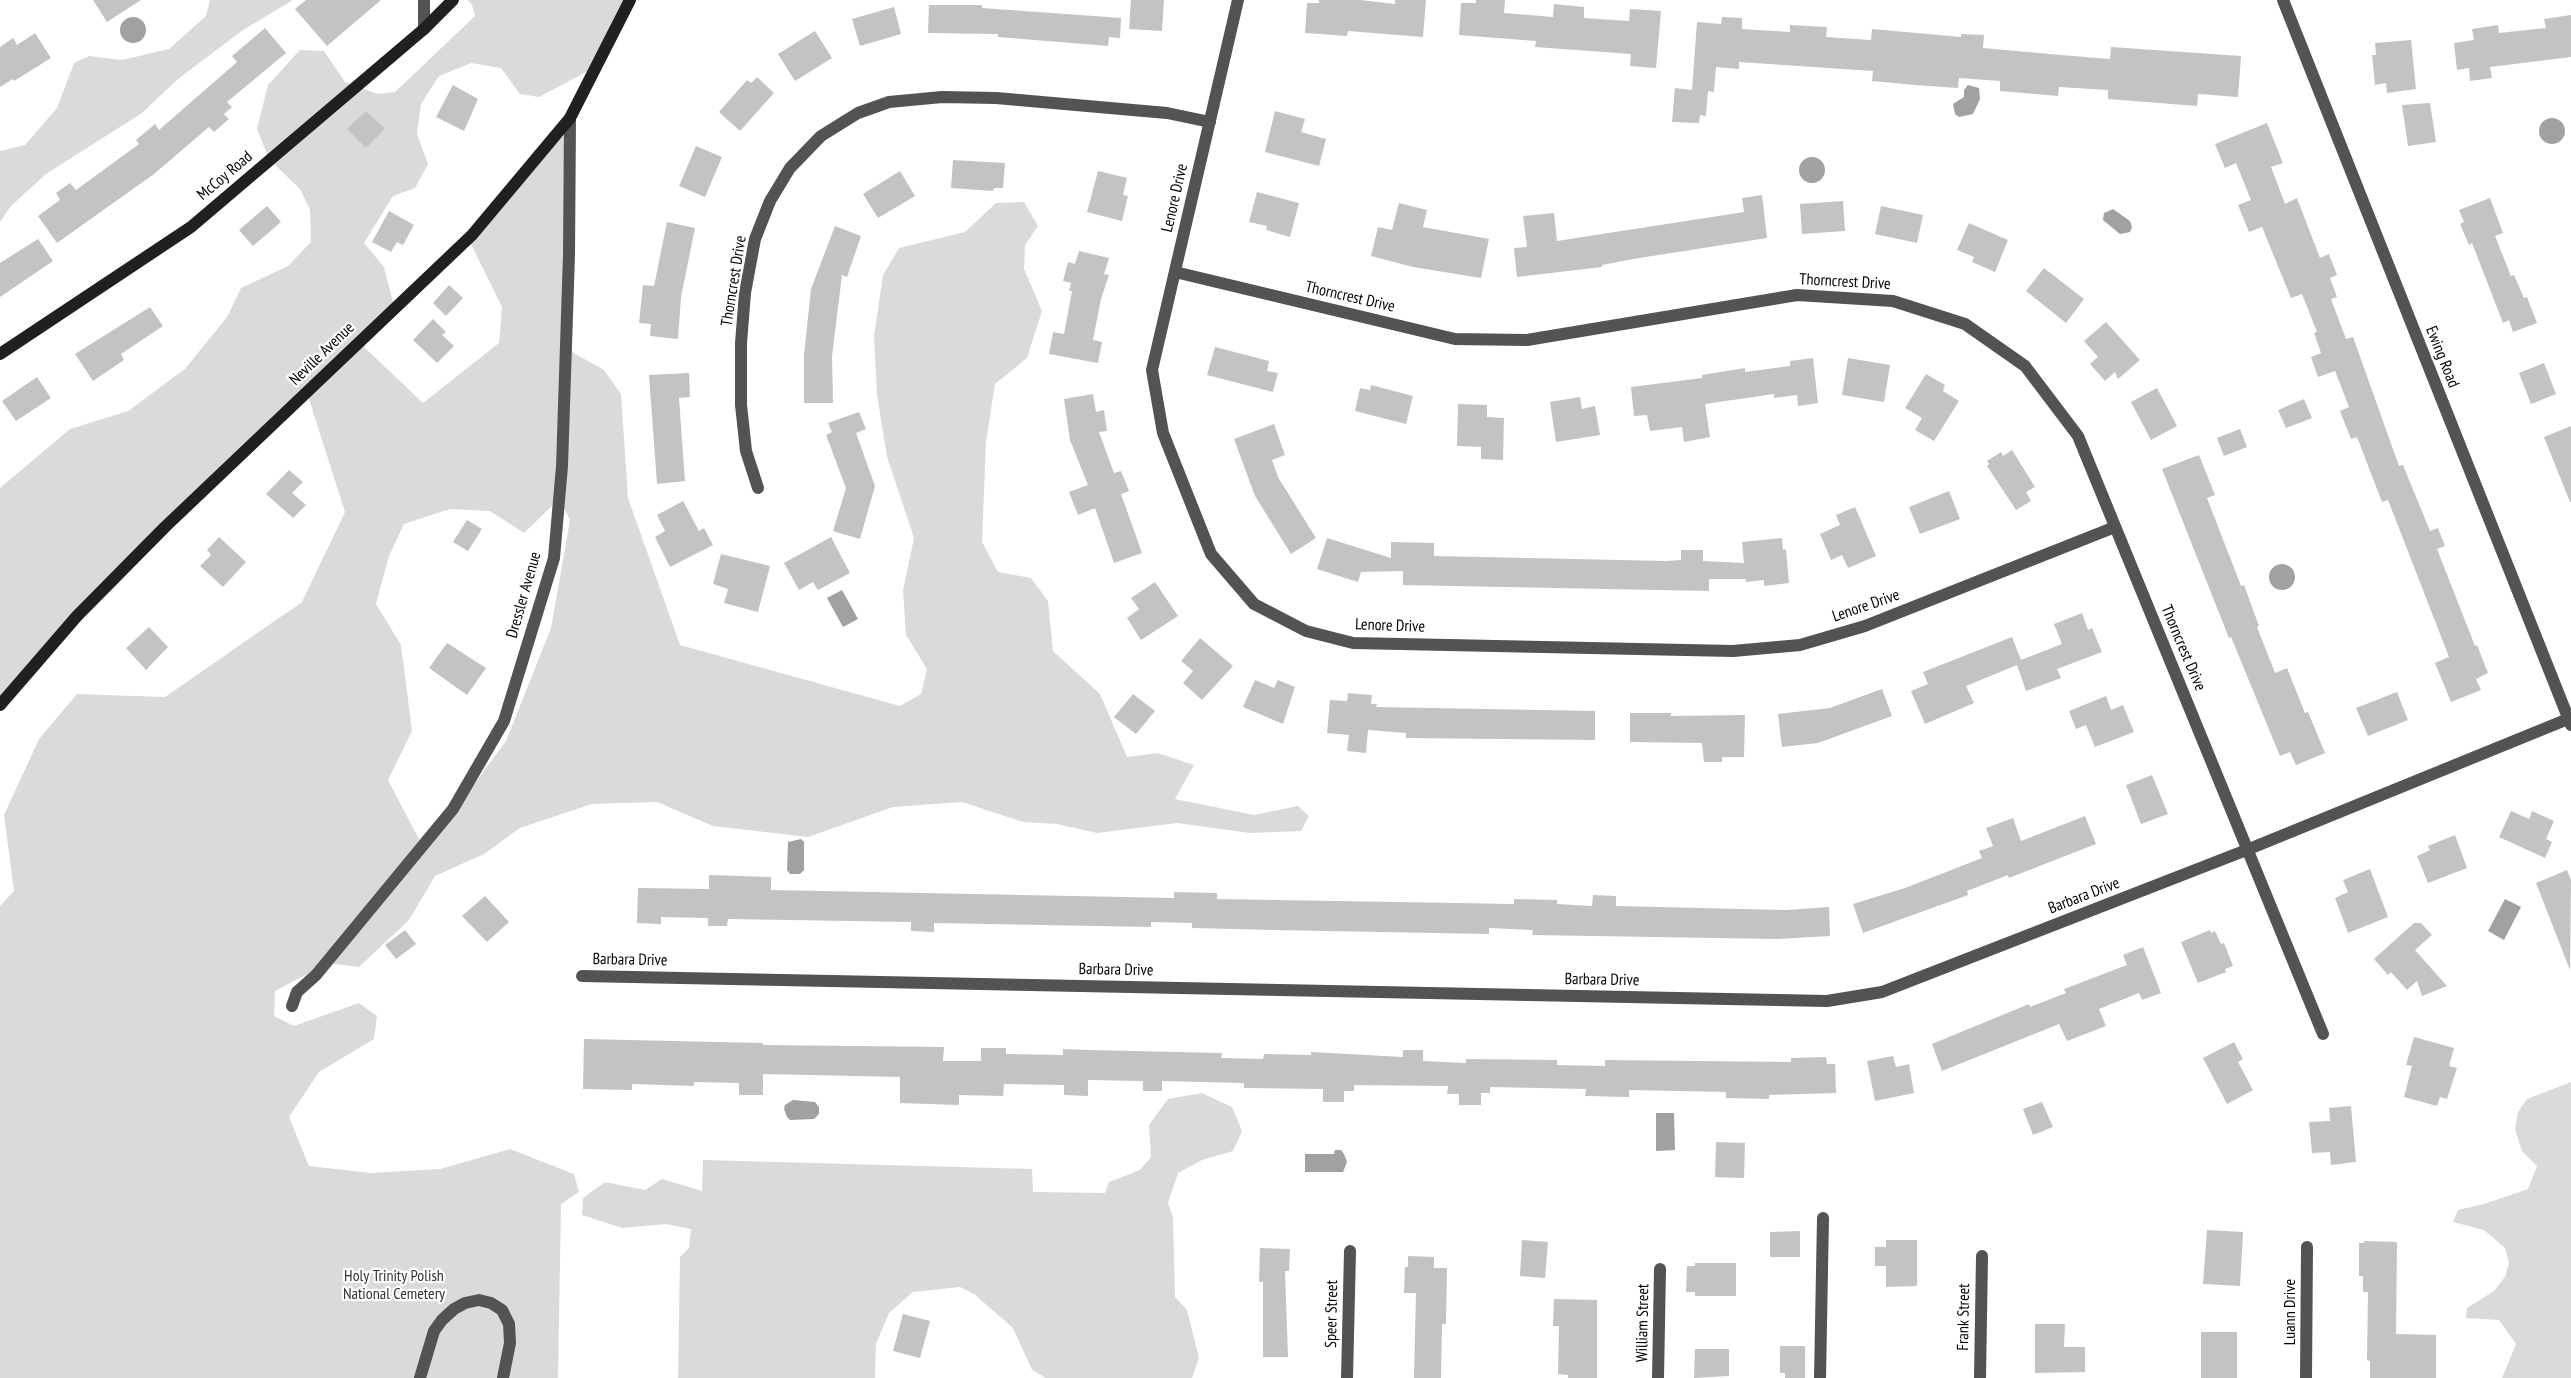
<!DOCTYPE html>
<html>
<head>
<meta charset="utf-8">
<style>
  body { margin:0 }
  canvas { display:block; background:#fff }
</style>
</head>
<body>
<canvas width="2571" height="1378"></canvas>
<script>
const g = document.querySelector('canvas').getContext('2d');
g.lineJoin = 'round';
function fill(path, color) { g.fillStyle = color; g.fill(path, 'evenodd'); }
const toPath = rows => new Path2D(rows.map(r => 'M' + r).join(''));
function strokePath(path, color, width, dash) { g.strokeStyle = color; g.lineWidth = width; g.lineCap = dash ? 'butt' : 'round'; g.setLineDash(dash || []); g.stroke(path); }
function write(font, color, halo, rows, align = 'center') {
  g.font = font + ' "PT Sans Narrow",sans-serif'; g.lineWidth = 4.5; g.setLineDash([]); g.textBaseline = 'middle'; g.strokeStyle = halo; g.fillStyle = color; for (const [text, x, y, turn = 0] of rows) {
    g.save(); g.translate(x, y); g.rotate((+turn || 0) * Math.PI / 180); g.textAlign = isNaN(turn) ? turn : align; if (halo) g.strokeText(text, 0, 0); g.fillText(text, 0, 0); g.restore();
  }
}
fill(toPath([
  [210,0,293,0,243,30,178,79,142,113,46,174,11,206,0,222,0,151,25,145,57,108,74,63,89,56,122,60,169,49,206,16],
  [468,0,627,0,592,69,539,97,520,94,501,68,471,63,439,76,421,104,417,134,428,164,415,188,393,196,364,243,384,267,393,302,0,698,0,488,70,429,128,411,185,369,227,317,241,288,288,266,311,242,310,210,300,189,269,159,257,129,268,85,300,50,324,51,345,82,378,94,395,92,475,16,472,5],
  [564,135,566,253,554,504,524,533,490,511,450,509,404,524,389,556,376,604,401,645,412,731,388,780,420,841,313,971,275,991,274,1016,294,1026,359,1003,377,1016,374,1039,319,1072,289,1117,309,1166,371,1173,440,1169,510,1149,574,1174,579,1192,561,1204,558,1378,0,1378,0,906,14,891,4,815,39,739,77,694,165,697,302,602,345,512,308,396,362,345,423,403,499,343,502,307,470,242],
  [1024,202,1038,226,1025,245,1024,269,1042,311,1027,358,995,384,986,442,982,542,998,572,1031,578,1048,601,1053,651,1100,694,1127,757,1158,753,1194,765,1175,799,1254,815,1298,806,1309,816,1301,831,1250,833,1177,823,1097,833,1057,824,1023,822,962,802,893,807,808,837,713,826,657,802,592,804,520,828,484,854,435,876,409,920,359,967,327,963,455,810,506,741,551,628,570,520,562,504,570,351,604,370,621,394,628,498,680,645,900,706,921,694,927,669,906,635,903,590,914,538,887,457,877,395,874,336,883,275,899,248,965,232,996,203],
  [2571,1082,2571,1378,2502,1378,2516,1344,2499,1320,2466,1318,2467,1308,2494,1291,2505,1277,2509,1263,2505,1248,2484,1230,2453,1222,2458,1210,2484,1204,2528,1189,2537,1166,2522,1151,2515,1129,2518,1112,2527,1099],
  [1202,1093,1232,1107,1242,1131,1233,1151,1202,1160,1178,1173,1168,1203,1173,1218,1175,1297,1187,1310,1199,1358,1192,1378,1046,1378,1032,1370,1013,1328,974,1294,960,1287,913,1292,889,1313,876,1344,875,1378,678,1378,680,1257,689,1248,691,1229,666,1224,622,1228,582,1215,583,1198,605,1182,645,1190,662,1179,702,1191,703,1160,1032,1169,1033,1192,1105,1193,1109,1182,1140,1170,1151,1157,1149,1125,1168,1099]
]), '#dadada');
fill(toPath([
  '120 30a13 13 0 1 1 26 0a13 13 0 1 1-26 0Z',
  [1968,85,1979,88,1980,99,1973,114,1959,117,1955,114,1953,104,1964,97,1964,90],
  '2539 131a13 13 0 1 1 26 0a13 13 0 1 1-26 0Z',
  '1799 170a13 13 0 1 1 26 0a13 13 0 1 1-26 0Z',
  [2113,209,2130,221,2132,227,2130,232,2120,234,2103,220,2104,213],
  '2269 577a13 13 0 1 1 26 0a13 13 0 1 1-26 0Z',
  [842,590,858,619,843,627,827,598],
  [801,839,804,842,804,870,800,874,790,874,787,870,788,842],
  [2505,899,2521,907,2504,940,2488,931],
  [793,1100,815,1102,819,1107,819,1114,814,1119,790,1120,787,1117,784,1109,785,1105],
  [1656,1113,1674,1113,1675,1150,1656,1151],
  [1335,1150,1341,1150,1344,1154,1347,1162,1343,1172,1305,1172,1305,1154,1334,1154]
]), '#a1a1a1');
fill(toPath([
  [93,0,141,0,107,22],
  [306,0,381,0,327,46,295,9],
  [1131,0,1164,0,1162,31,1129,29],
  [1319,0,1360,0,1395,4,1395,0,1426,0,1423,37,1348,31,1347,36,1305,33,1307,3,1319,3],
  [1476,0,1505,0,1504,13,1553,17,1554,4,1584,7,1584,18,1629,21,1630,9,1661,11,1656,68,1630,66,1631,54,1535,47,1536,41,1459,35,1461,3,1476,3],
  [929,5,982,5,982,8,1121,18,1120,38,1109,37,1108,46,998,37,998,34,928,33],
  [894,7,901,34,860,46,852,19],
  [2571,15,2571,57,2490,67,2492,78,2470,81,2469,68,2457,70,2454,43,2474,40,2472,29,2498,25,2499,33,2546,28,2544,19],
  [1722,17,1742,18,1742,29,1790,32,1790,25,1827,27,1826,37,1871,40,1872,29,1961,37,1961,34,1984,35,1983,48,2061,55,2110,59,2111,47,2241,56,2238,97,2198,94,2197,106,2108,99,2108,90,2059,87,2058,96,2000,91,2000,81,1959,78,1958,88,1915,85,1872,81,1873,71,1739,62,1739,69,1716,67,1714,92,1708,91,1706,116,1700,115,1699,123,1672,122,1675,88,1692,90,1697,22,1721,24],
  [265,28,286,53,227,102,232,107,224,114,229,119,214,132,209,127,154,174,57,243,38,216,60,200,56,193,70,183,76,190,139,144,136,140,155,124,159,130,237,62,232,56],
  [815,31,832,58,795,81,778,54],
  [35,33,51,58,14,81,13,79,0,87,0,47,13,38,17,45],
  [2411,40,2416,89,2387,93,2386,83,2375,85,2372,55,2376,55,2375,43],
  [757,77,774,93,740,131,719,112,747,80,751,83],
  [453,85,478,99,464,131,436,117],
  [2430,103,2436,142,2408,146,2402,105],
  [366,111,385,129,366,148,347,129],
  [1275,111,1305,119,1301,132,1326,139,1319,166,1265,152],
  [2267,123,2283,163,2271,167,2285,204,2297,198,2320,258,2329,254,2337,275,2330,278,2337,297,2331,299,2346,339,2353,337,2399,466,2403,465,2430,531,2438,528,2445,546,2437,549,2475,646,2477,645,2488,673,2476,679,2481,690,2451,702,2435,663,2449,657,2388,500,2382,502,2357,437,2351,439,2340,411,2349,407,2335,371,2318,377,2311,357,2321,353,2314,333,2317,332,2302,294,2291,298,2262,227,2249,232,2238,205,2251,200,2236,163,2225,168,2215,144],
  [696,146,722,157,705,197,679,186],
  [953,160,1005,163,1003,188,994,188,993,191,951,188],
  [900,171,915,196,878,218,863,194],
  [1098,171,1127,178,1123,195,1128,196,1122,221,1087,212],
  [1257,192,1299,203,1290,237,1266,230,1267,226,1249,222],
  [1762,195,1767,238,1633,259,1602,265,1602,267,1517,277,1514,248,1527,247,1523,216,1554,213,1557,241,1744,212,1742,198],
  [2490,198,2503,233,2495,236,2511,276,2514,275,2524,298,2527,297,2537,323,2513,332,2509,320,2503,323,2472,243,2469,245,2460,224,2464,222,2459,210],
  [1843,201,1845,231,1802,234,1800,204],
  [1399,203,1427,210,1423,227,1489,239,1481,278,1413,267,1371,256,1378,227,1392,230],
  [267,206,281,222,253,246,239,230],
  [1881,206,1923,215,1917,243,1875,234],
  [389,211,414,225,403,245,397,242,391,252,372,242],
  [667,222,695,228,681,297,678,339,650,336,651,324,639,323,643,285,654,286],
  [1969,223,2008,240,1995,272,1972,262,1974,257,1957,250],
  [835,226,861,236,847,277,842,275,832,356,833,403,804,403,804,355,811,289],
  [38,239,53,261,0,297,0,263],
  [1079,251,1109,258,1104,274,1109,275,1101,299,1093,340,1102,342,1098,363,1049,354,1053,332,1064,334,1072,291,1069,291,1071,283,1063,281,1068,262,1075,264],
  [2044,268,2084,299,2066,323,2026,291],
  [449,285,463,298,446,316,433,303],
  [150,307,163,326,121,354,124,360,93,381,75,354],
  [433,319,446,332,442,335,454,346,437,363,413,340],
  [2106,322,2140,360,2118,379,2115,372,2105,381,2090,364,2098,357,2084,341],
  [1215,347,1269,361,1267,371,1278,373,1273,392,1207,375],
  [1813,358,1818,403,1798,406,1797,395,1774,398,1774,394,1705,404,1710,437,1684,442,1682,427,1650,431,1647,415,1634,416,1631,387,1702,378,1702,375,1745,368,1745,372,1790,366,1790,361],
  [1848,358,1890,365,1884,402,1842,395],
  [2544,363,2556,394,2531,404,2519,373],
  [689,373,690,397,679,398,685,481,657,484,649,375],
  [1926,374,1945,385,1943,391,1959,401,1934,441,1915,430,1922,418,1905,408],
  [37,377,51,398,16,421,2,401],
  [1371,385,1413,396,1406,424,1355,411,1360,388,1370,390],
  [2157,388,2177,426,2151,440,2131,402],
  [1093,394,1096,412,1104,410,1107,431,1099,432,1114,473,1121,471,1129,491,1121,494,1142,553,1114,563,1095,508,1078,515,1069,492,1088,485,1070,440,1064,399],
  [1580,397,1582,409,1595,406,1600,435,1556,442,1550,402],
  [2304,399,2312,418,2286,428,2278,410],
  [1458,404,1487,405,1487,417,1504,418,1503,460,1481,459,1481,447,1457,446],
  [859,412,866,429,856,433,875,486,860,539,833,531,846,488,826,435,832,432,828,423],
  [1274,424,1285,455,1272,460,1278,477,1316,538,1291,554,1255,496,1234,439],
  [2571,426,2571,502,2570,502,2544,437],
  [2240,429,2247,447,2224,456,2217,438],
  [2012,450,2035,487,2026,492,2031,501,2016,510,1987,466,1989,464,1987,461,2001,452,2003,456],
  [2199,455,2215,495,2207,498,2241,586,2244,585,2259,626,2257,627,2275,673,2287,668,2305,713,2308,712,2325,753,2296,765,2290,752,2280,756,2231,637,2229,638,2162,469],
  [289,470,303,482,292,493,306,505,293,518,266,494],
  [1949,491,1960,519,1920,534,1909,507],
  [683,501,699,531,704,528,713,545,670,567,655,537,665,531,657,515],
  [1855,507,1876,556,1848,568,1842,555,1831,560,1820,534,1840,525,1836,515],
  [467,520,482,529,468,551,453,542],
  [219,537,246,562,223,587,200,566,211,555,207,550],
  [831,537,850,573,818,590,813,582,799,590,784,563],
  [1327,538,1391,558,1391,542,1434,543,1434,556,1666,561,1681,560,1681,550,1703,550,1703,561,1744,563,1742,542,1782,538,1783,550,1786,549,1789,583,1764,586,1764,580,1746,582,1745,579,1709,579,1709,591,1403,585,1403,571,1361,572,1358,582,1317,569],
  [721,554,770,566,758,612,724,603,728,589,713,584],
  [1155,582,1178,616,1141,640,1127,618,1139,609,1131,598],
  [2082,613,2088,630,2092,628,2102,652,2057,669,2061,678,2026,691,2017,665,1966,686,1974,703,1925,724,1911,691,1928,684,1923,672,2012,637,2021,660,2062,644,2054,624],
  [149,627,168,647,146,670,126,648],
  [1200,638,1233,666,1202,700,1183,683,1193,671,1181,661],
  [447,643,486,668,467,695,429,668],
  [1255,680,1274,688,1278,680,1295,687,1283,724,1243,707],
  [1882,689,1892,716,1818,743,1782,747,1778,714,1830,708],
  [2397,692,2408,720,2368,736,2356,708],
  [1348,693,1372,695,1371,704,1377,704,1376,707,1595,711,1595,740,1406,738,1406,733,1368,730,1366,753,1347,751,1349,735,1327,733,1330,700,1347,701],
  [1133,694,1155,711,1136,734,1114,717],
  [2106,696,2111,710,2123,705,2134,732,2095,747,2086,725,2076,729,2069,711],
  [1630,713,1671,713,1671,716,1745,715,1744,757,1722,757,1722,762,1704,762,1702,743,1630,742],
  [2152,775,2168,814,2141,824,2126,785],
  [2511,811,2529,819,2532,811,2554,821,2546,839,2552,842,2545,858,2499,837],
  [2085,816,2096,844,2009,878,2008,875,1967,891,1968,895,1863,933,1853,904,1905,888,1982,858,1979,851,1993,846,1986,828,2013,818,2021,841],
  [2455,835,2467,868,2428,883,2417,856,2430,850,2428,846],
  [2370,869,2388,917,2348,933,2335,898,2348,892,2343,880],
  [2567,870,2571,880,2570,970,2536,883],
  [709,875,771,877,771,890,1174,898,1174,892,1217,893,1217,899,1514,904,1514,899,1557,900,1557,904,1592,906,1593,895,1616,896,1616,906,1786,910,1829,907,1830,936,1778,939,1532,935,1533,930,1489,928,1489,934,1273,930,1192,928,1192,923,1151,922,1151,927,934,923,934,932,911,931,911,922,728,919,727,926,708,926,708,918,661,917,661,924,637,923,638,888,709,889],
  [485,896,509,922,487,942,462,916],
  [2414,923,2421,923,2432,935,2415,950,2447,986,2422,996,2417,981,2407,990,2391,972,2388,975,2374,959],
  [405,930,416,944,396,959,385,945],
  [2210,930,2211,933,2215,931,2221,944,2224,943,2233,966,2225,969,2226,972,2198,983,2181,942],
  [2143,947,2161,993,2142,1000,2139,993,2099,1009,2106,1026,2067,1041,2059,1024,1942,1071,1932,1044,2029,1004,2030,1007,2066,993,2064,989,2127,965,2123,955],
  [2414,1037,2454,1048,2449,1066,2457,1068,2447,1099,2440,1097,2437,1106,2404,1097,2412,1066,2406,1065],
  [584,1039,763,1043,763,1045,944,1047,943,1061,981,1061,981,1048,1006,1048,1006,1054,1063,1055,1063,1049,1089,1050,1222,1053,1221,1058,1263,1059,1264,1054,1311,1055,1311,1052,1403,1057,1403,1050,1423,1050,1423,1061,1466,1063,1466,1059,1557,1060,1557,1065,1605,1066,1605,1060,1791,1062,1791,1058,1826,1057,1827,1064,1835,1064,1836,1093,1769,1095,1769,1099,1726,1098,1726,1092,1629,1090,1629,1097,1585,1096,1586,1089,1490,1087,1490,1093,1481,1093,1481,1105,1459,1105,1459,1094,1447,1094,1448,1086,1354,1085,1354,1091,1344,1091,1344,1102,1323,1102,1323,1089,1244,1088,1244,1083,1162,1081,1162,1091,1143,1091,1143,1081,1088,1080,1088,1096,1064,1095,1064,1085,1004,1084,1003,1096,959,1095,959,1105,900,1103,900,1077,763,1074,763,1095,739,1095,739,1083,694,1082,694,1086,632,1084,632,1090,583,1089],
  [2234,1042,2243,1059,2238,1062,2253,1090,2227,1104,2203,1058],
  [1893,1056,1896,1067,1909,1064,1914,1093,1875,1101,1867,1061],
  [2042,1102,2053,1127,2033,1135,2023,1109],
  [2351,1106,2356,1162,2331,1165,2330,1152,2312,1153,2309,1122,2330,1121,2329,1108],
  [1716,1142,1745,1143,1744,1178,1715,1177],
  [2207,1230,2243,1232,2240,1286,2203,1284],
  [1800,1231,1800,1257,1770,1257,1770,1232],
  [1522,1240,1548,1242,1545,1278,1520,1276],
  [1886,1240,1917,1240,1917,1286,1886,1287,1886,1266,1875,1266,1875,1247,1886,1247],
  [2364,1241,2397,1242,2396,1334,2436,1335,2436,1378,2370,1378,2370,1361,2367,1360,2368,1292,2363,1292,2363,1276,2359,1276,2359,1243,2364,1243],
  [1260,1248,1290,1249,1289,1271,1285,1271,1288,1357,1263,1357,1263,1282,1259,1282],
  [1408,1256,1434,1257,1434,1268,1447,1268,1446,1324,1442,1324,1441,1378,1414,1378,1416,1293,1404,1293,1405,1267,1408,1267],
  [1695,1263,1736,1263,1736,1296,1695,1296,1695,1292,1686,1292,1687,1266,1695,1266],
  [1554,1299,1597,1300,1597,1378,1568,1378,1568,1375,1558,1374,1559,1326,1553,1326],
  [903,1314,930,1321,920,1358,893,1351],
  [2035,1324,2065,1324,2064,1347,2085,1347,2085,1372,2035,1373],
  [2201,1332,2237,1332,2237,1378,2201,1378],
  [1780,1346,1805,1346,1805,1378,1785,1378,1785,1373,1780,1373],
  [1695,1349,1729,1349,1729,1376,1694,1378]
]), '#c3c3c3');
strokePath(toPath([
  [420,1378,434,1331,442,1320,454,1309,465,1303,479,1300,491,1303,502,1310,509,1324,510,1343,503,1378],
  [1820,1378,1823,1218]
]), '#535353', 12);
strokePath(toPath([
  [424,0,424,29],
  [1238,0,1152,370,1163,433,1211,554,1254,604,1306,631,1353,643,1733,651,1800,645,1865,626,2115,527],
  [2283,0,2571,725],
  [1175,272,1455,339,1527,340,1797,295,1893,301,1965,324,2025,366,2078,436,2323,1034],
  [758,488,746,451,741,405,741,343,745,293,755,239,770,201,790,168,821,136,858,113,889,102,942,97,996,98,1167,113,1210,122],
  [582,976,1827,1001,1882,992,2249,849,2568,719],
  [292,1006,297,992,316,975,453,809,504,721,554,558,562,466,569,255,570,118],
  [1347,1378,1350,1251],
  [1658,1378,1660,1269],
  [1980,1378,1982,1256],
  [2306,1378,2307,1247]
]), '#535353', 12);
strokePath(toPath([
  [0,354,191,227,424,29,453,0],
  [0,705,77,616,165,527,472,235,570,118,630,0]
]), '#202020', 12);
write('16px', '#000', '#fff', [
  ["McCoy Road",225,176,-40],
  ["Lenore Drive",1175,198,-77],
  ["Thorncrest Drive",734,281,-81],
  ["Thorncrest Drive",1845,282,3],
  ["Thorncrest Drive",1350,297,13],
  ["Neville Avenue",322,354,-44],
  ["Ewing Road",2442,357,68],
  ["Dressler Avenue",524,595,-74],
  ["Lenore Drive",1866,606,-19],
  ["Lenore Drive",1390,626,2],
  ["Thorncrest Drive",2183,648,67],
  ["Barbara Drive",2084,896,-21],
  ["Barbara Drive",630,960,1],
  ["Barbara Drive",1116,970,1],
  ["Barbara Drive",1602,980,1],
  ["Luann Drive",2290,1312,-90],
  ["Speer Street",1332,1314,-89],
  ["Frank Street",1964,1317,-89],
  ["William Street",1643,1323,-89]
]);
write('16px', '#313131', '#fff', [
  ["Holy Trinity Polish",394,1276],
  ["National Cemetery",394,1294]
]);
</script>
</body>
</html>
